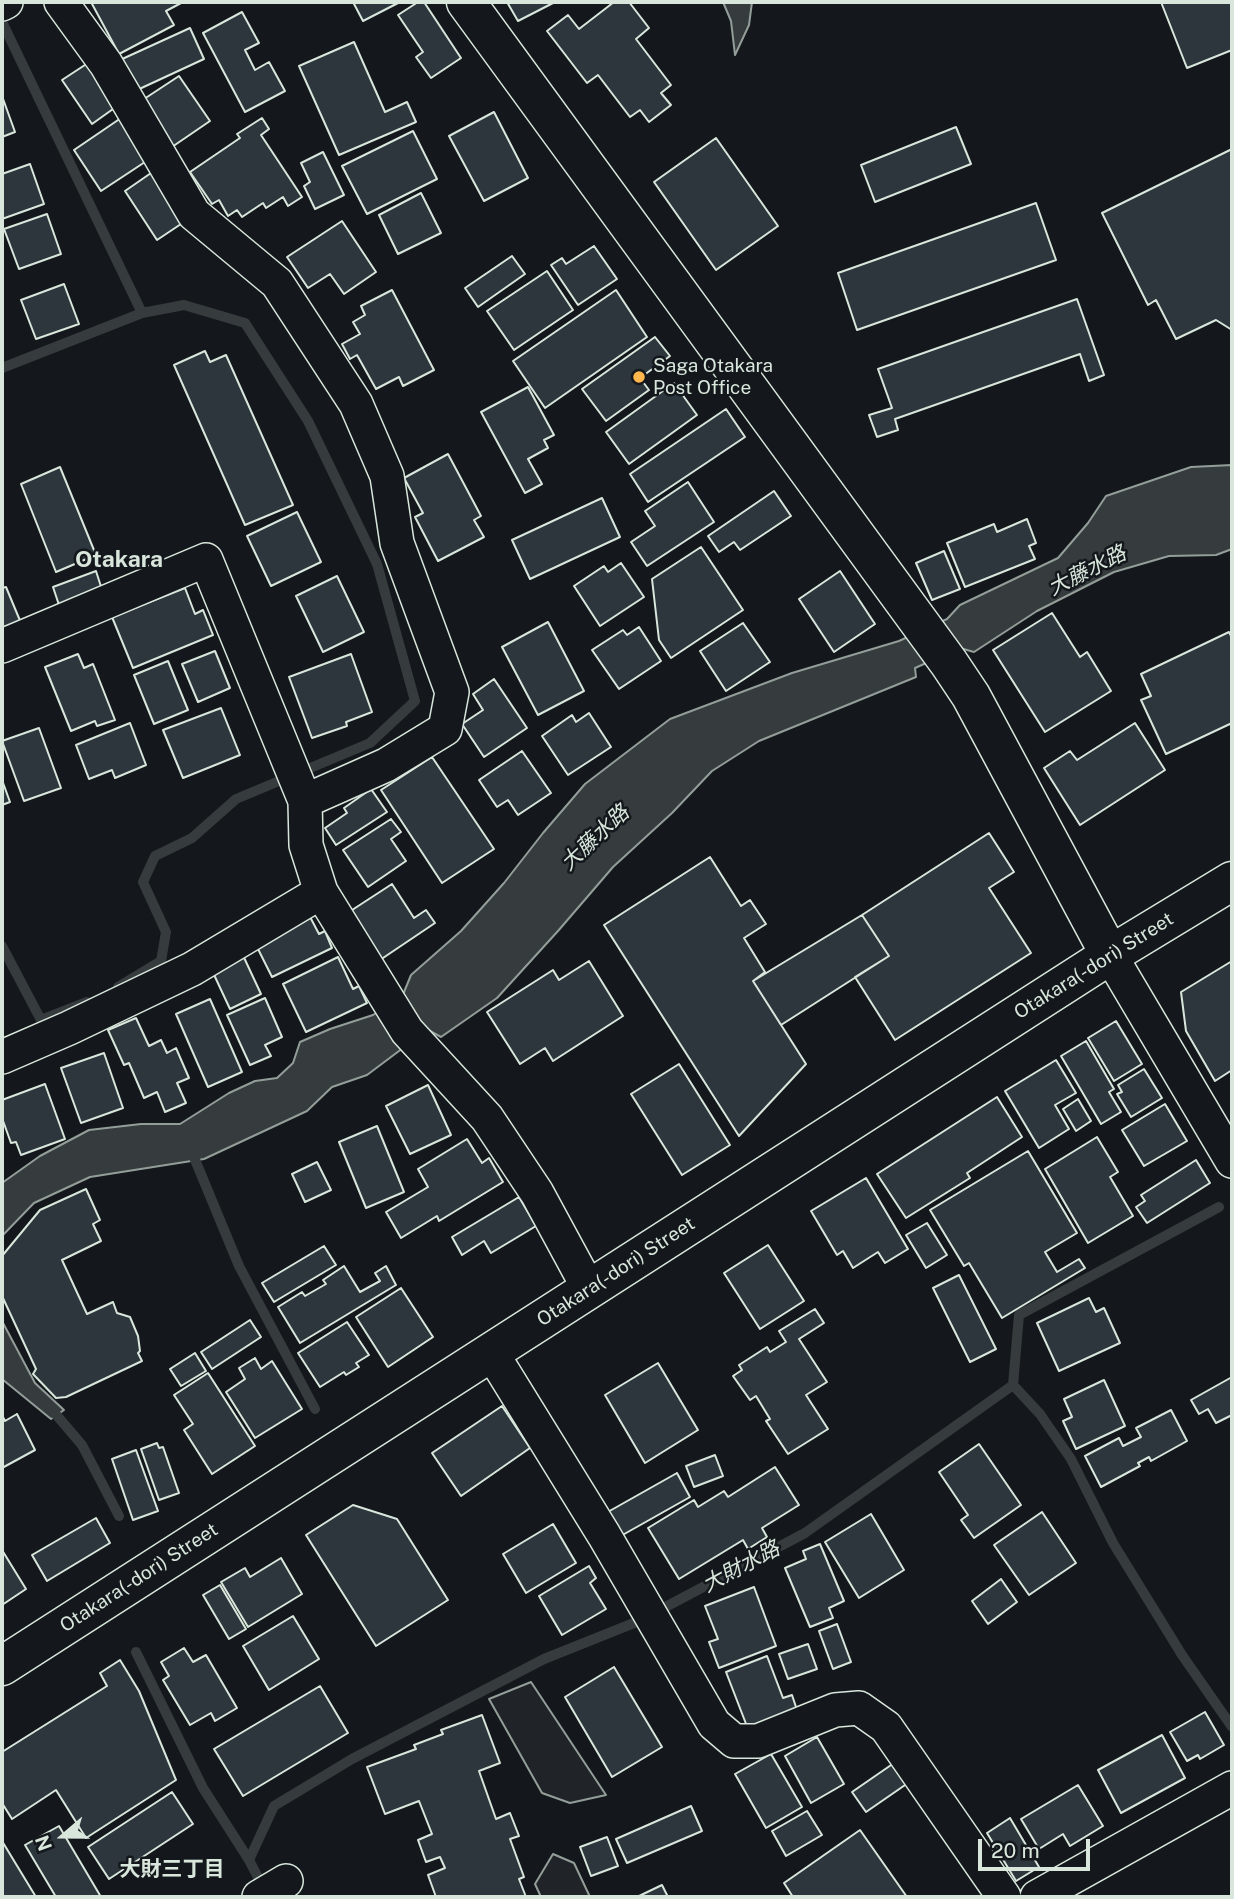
<!DOCTYPE html>
<html>
<head>
<meta charset="utf-8">
<style>
  body { margin:0 }
  #map { position:relative; width:1234px; height:1899px; overflow:hidden; background:#14181c; font-family:"Public Sans",sans-serif }
  canvas { display:block }
  .frame { position:absolute; inset:0; border:4px solid #d8e6dc; pointer-events:none }
  .north { position:absolute; left:28px; top:1801px; width:70px; height:70px; -webkit-text-stroke:5px #14181c; paint-order:stroke; rotate:250deg; font-size:19px; font-weight:700; line-height:28px; text-align:center; color:#d8e6dc }
  .north::after { content:''; display:block; margin:auto; width:24px; height:32px; background:#d8e6dc; clip-path:polygon(50% 0,100% 100%,50% 72%,0 100%) }
  .scale { position:absolute; left:978px; top:1839px; width:112px; height:32px; box-sizing:border-box; border:4px solid #d8e6dc; border-top:0; padding-left:9px; font-size:21px; line-height:24px; white-space:nowrap; color:#d8e6dc; -webkit-text-stroke:5px #14181c; paint-order:stroke }
</style>
</head>
<body>
<div id="map">
<canvas width="1234" height="1899"></canvas>
<div class="frame"></div>
<div class="north">N</div>
<div class="scale">20 m</div>
</div>
<script>
const g = document.querySelector('canvas').getContext('2d');
g.lineJoin = 'round';
function fill(path, color) { g.fillStyle = color; g.fill(path, 'evenodd'); }
const toPath = rows => new Path2D(rows.map(r => 'M' + r).join(''));
function strokePath(path, color, width, dash) { g.strokeStyle = color; g.lineWidth = width; g.lineCap = dash ? 'butt' : 'round'; g.setLineDash(dash || []); g.stroke(path); }
function write(font, color, halo, rows, align = 'center') {
  g.font = font + ' "Public Sans","Noto Sans JP",sans-serif'; g.lineWidth = 5; g.setLineDash([]); g.textBaseline = 'middle'; g.strokeStyle = halo; g.fillStyle = color; for (const [text, x, y, turn = 0] of rows) {
    g.save(); g.translate(x, y); g.rotate((+turn || 0) * Math.PI / 180); g.textAlign = isNaN(turn) ? turn : align; if (halo) g.strokeText(text, 0, 0); g.fillText(text, 0, 0); g.restore();
  }
}
const green = toPath([
  [531,1682,606,1795,570,1803,542,1793,489,1699,531,1682],
  [553,1854,574,1863,590,1897,541,1897,535,1884,553,1854]
]);
fill(green, '#202428');
strokePath(green, '#939e99', 2);
const water = toPath([
  [723,2,752,2,749,25,735,55,731,21,723,2],
  [1232,465,1232,549,1216,555,1169,556,1114,572,1037,611,974,652,960,648,915,668,916,677,759,741,712,771,672,813,613,867,558,931,497,998,441,1037,421,1026,403,1048,367,1075,332,1087,307,1111,204,1159,90,1177,34,1203,2,1236,2,1183,40,1156,89,1130,141,1124,180,1124,229,1093,255,1081,277,1078,293,1063,300,1042,330,1029,373,1015,402,997,411,975,461,931,504,883,543,833,585,784,670,719,792,673,899,641,947,619,960,605,1058,558,1088,523,1106,496,1191,467,1232,465],
  [2,1321,35,1383,64,1410,51,1419,2,1379,2,1321]
]);
fill(water, '#363b3e');
strokePath(water, '#939e99', 2);
strokePath(toPath([
  [3,24,142,313],
  [2,368,142,313,184,305,245,323,308,421,377,564,415,701,370,743,236,799,192,838,155,856,143,882,166,932,161,961,118,987],
  [2,946,41,1020,87,1002],
  [191,1150,239,1266,315,1409],
  [1013,1385,1040,1414,1071,1459,1113,1543,1182,1655,1232,1727],
  [47,1404,82,1445,119,1516],
  [136,1652,203,1788,249,1860],
  [264,1889,249,1860,274,1806,352,1759,544,1659,639,1621,805,1533,1013,1385,1019,1315,1219,1207]
]), '#363b3e', 10);
const building = toPath([
  [91,2,183,2,166,11,174,25,119,54,91,2],
  [353,2,400,2,363,21,353,2],
  [418,2,424,2,461,58,431,78,416,57,423,52,398,15,418,2],
  [507,2,555,2,518,21,507,2],
  [614,2,629,2,649,28,636,39,671,85,661,93,671,105,649,122,640,110,630,117,598,75,587,83,547,31,568,15,579,29,614,2],
  [1161,2,1232,2,1232,50,1187,68,1161,2],
  [242,12,259,43,245,50,255,70,269,62,285,91,245,112,203,33,242,12],
  [190,28,204,59,135,91,120,60,190,28],
  [354,42,385,112,407,102,416,122,339,155,299,66,354,42],
  [91,61,120,104,92,124,62,80,91,61],
  [179,76,210,121,169,149,138,103,179,76],
  [2,96,15,132,2,137,2,96],
  [494,112,528,178,484,201,449,136,494,112],
  [121,118,148,160,101,191,74,150,121,118],
  [262,118,269,129,261,135,302,197,288,206,283,197,266,208,263,203,242,217,237,210,228,216,219,200,212,204,190,172,240,138,237,134,262,118],
  [956,127,971,164,875,202,861,165,956,127],
  [413,131,437,179,367,214,342,166,413,131],
  [716,138,778,226,716,270,654,182,716,138],
  [1232,149,1232,330,1216,320,1176,339,1156,300,1148,305,1102,213,1232,149],
  [323,152,344,195,315,209,304,186,310,182,301,163,323,152],
  [30,164,44,204,2,219,2,174,30,164],
  [151,173,184,222,157,240,125,191,151,173],
  [421,193,441,233,398,254,379,215,421,193],
  [1036,203,1056,260,857,330,838,273,1036,203],
  [47,214,61,254,19,269,4,229,47,214],
  [342,221,376,272,344,294,330,274,308,288,287,257,342,221],
  [594,246,617,279,578,305,551,265,562,258,566,264,594,246],
  [512,256,525,274,478,307,465,288,512,256],
  [547,271,573,310,514,350,487,311,547,271],
  [64,284,79,324,36,339,21,300,64,284],
  [392,290,434,370,403,386,399,377,376,389,357,355,350,359,342,344,360,334,353,322,365,315,361,306,392,290],
  [616,290,647,337,545,408,513,361,616,290],
  [1077,299,1104,375,1089,381,1080,354,895,419,898,430,877,437,869,415,892,408,878,369,1077,299],
  [655,337,670,356,640,378,649,390,606,421,582,389,655,337],
  [205,351,210,362,226,355,293,505,245,525,174,365,205,351],
  [674,383,697,415,629,464,606,432,674,383],
  [528,387,554,435,544,440,548,448,528,459,542,484,525,493,481,412,528,387],
  [726,409,745,437,648,502,630,474,726,409],
  [448,454,481,516,474,520,484,537,438,561,415,517,423,513,404,478,448,454],
  [60,467,96,555,56,572,21,484,60,467],
  [688,482,714,522,647,566,631,542,655,526,645,511,688,482],
  [774,491,791,516,740,550,734,542,719,552,708,536,774,491],
  [602,498,620,537,530,579,512,540,602,498],
  [297,512,321,562,271,586,247,536,297,512],
  [1027,519,1036,543,1029,546,1035,559,965,587,947,543,994,524,997,532,1027,519],
  [701,547,743,610,671,658,659,640,652,579,701,547],
  [944,551,960,589,932,600,916,563,944,551],
  [621,563,644,597,600,626,574,586,604,566,608,572,621,563],
  [96,571,103,593,60,608,53,587,96,571],
  [840,571,875,624,834,652,799,599,840,571],
  [337,576,364,632,323,652,296,596,337,576],
  [6,587,21,623,2,631,2,588,6,587],
  [185,588,195,614,203,610,213,635,133,668,112,617,185,588],
  [1052,613,1080,657,1087,652,1111,691,1045,732,993,650,1052,613],
  [548,622,584,691,538,715,502,647,548,622],
  [743,623,770,662,726,691,700,651,743,623],
  [639,627,661,661,619,689,592,650,623,630,627,635,639,627],
  [1229,632,1232,638,1232,723,1166,754,1141,700,1151,696,1141,674,1229,632],
  [215,651,230,688,198,702,182,664,215,651],
  [78,654,84,668,93,664,115,720,97,726,95,721,71,731,45,667,78,654],
  [351,654,372,712,346,722,347,726,312,738,289,677,351,654],
  [168,661,188,710,154,724,134,675,168,661],
  [494,679,527,728,484,757,462,724,483,710,473,694,494,679],
  [221,708,240,755,183,778,163,730,221,708],
  [589,713,611,747,568,775,542,736,572,715,576,722,589,713],
  [130,723,146,765,115,778,112,770,89,779,76,745,130,723],
  [1135,723,1165,770,1080,825,1044,768,1070,751,1077,760,1135,723],
  [39,728,61,788,24,801,2,741,39,728],
  [522,751,551,793,518,815,508,800,497,807,479,780,522,751],
  [432,757,494,849,442,883,381,790,432,757],
  [2,780,10,802,2,805,2,780],
  [371,789,387,812,336,845,325,828,347,813,344,808,371,789],
  [391,819,401,832,391,839,406,861,368,887,343,850,391,819],
  [989,833,1014,872,989,888,1031,953,895,1040,855,977,889,956,862,915,989,833],
  [710,857,741,906,750,900,766,924,744,938,765,972,753,981,806,1064,739,1136,604,925,710,857],
  [392,884,414,918,426,910,435,923,380,960,349,912,392,884],
  [308,913,319,934,325,931,332,948,272,977,253,939,308,913],
  [862,915,889,956,781,1025,753,981,862,915],
  [240,949,261,994,230,1009,209,964,240,949],
  [338,957,353,989,359,986,367,1003,306,1032,283,984,338,957],
  [589,961,623,1016,553,1061,545,1048,520,1064,487,1012,553,970,559,980,589,961],
  [1232,961,1232,1070,1215,1081,1186,1031,1181,992,1232,961],
  [265,998,282,1037,265,1045,271,1056,250,1065,227,1015,265,998],
  [210,999,242,1072,208,1087,176,1014,210,999],
  [136,1018,149,1046,161,1040,167,1053,176,1048,189,1078,177,1083,186,1103,165,1112,157,1092,144,1098,129,1063,124,1065,108,1030,136,1018],
  [1116,1021,1142,1064,1114,1081,1088,1038,1116,1021],
  [1086,1041,1114,1089,1109,1092,1121,1112,1101,1124,1061,1056,1086,1041],
  [104,1053,123,1108,81,1123,61,1068,104,1053],
  [1056,1060,1076,1093,1055,1105,1069,1129,1039,1148,1005,1091,1056,1060],
  [679,1064,730,1145,682,1175,631,1094,679,1064],
  [1144,1069,1162,1098,1131,1117,1117,1094,1122,1092,1118,1085,1144,1069],
  [45,1084,65,1139,21,1155,16,1142,11,1143,2,1118,2,1100,45,1084],
  [428,1085,451,1135,410,1154,386,1106,428,1085],
  [997,1097,1022,1137,967,1173,970,1178,906,1218,877,1174,997,1097],
  [1078,1099,1091,1121,1076,1131,1063,1109,1078,1099],
  [1165,1104,1187,1141,1144,1166,1122,1130,1165,1104],
  [377,1126,404,1192,366,1208,339,1142,377,1126],
  [1097,1137,1118,1172,1110,1177,1133,1216,1088,1243,1045,1169,1097,1137],
  [467,1139,482,1163,489,1158,503,1182,439,1221,437,1216,401,1238,386,1212,428,1187,418,1169,467,1139],
  [1028,1151,1077,1233,1045,1252,1057,1272,1079,1259,1085,1268,1002,1318,969,1263,964,1266,930,1210,1028,1151],
  [1196,1160,1210,1183,1147,1223,1136,1207,1145,1201,1141,1195,1196,1160],
  [317,1162,331,1190,305,1202,292,1174,317,1162],
  [866,1178,908,1249,885,1263,878,1252,853,1268,843,1251,837,1255,811,1211,866,1178],
  [86,1189,100,1220,93,1224,101,1241,62,1260,87,1314,113,1302,117,1313,130,1317,138,1336,140,1351,138,1353,142,1361,66,1397,56,1398,33,1374,36,1369,2,1296,2,1256,40,1210,86,1189],
  [519,1197,536,1226,491,1253,484,1241,462,1255,452,1237,519,1197],
  [927,1223,947,1255,926,1268,906,1235,927,1223],
  [768,1245,804,1301,760,1329,724,1273,768,1245],
  [324,1246,336,1265,274,1302,262,1283,324,1246],
  [344,1266,360,1292,380,1281,375,1273,386,1266,396,1285,300,1343,278,1307,302,1292,305,1296,326,1284,323,1280,344,1266],
  [959,1275,996,1349,970,1362,933,1288,959,1275],
  [401,1288,433,1337,388,1367,356,1317,401,1288],
  [1089,1298,1096,1312,1104,1308,1120,1343,1059,1371,1037,1323,1089,1298],
  [815,1309,824,1323,799,1339,827,1382,806,1395,828,1429,788,1454,766,1421,770,1419,756,1396,750,1400,733,1376,742,1370,739,1365,767,1347,770,1352,786,1342,779,1331,815,1309],
  [250,1320,261,1337,212,1369,201,1352,250,1320],
  [347,1322,369,1355,356,1363,359,1367,346,1375,344,1372,320,1387,298,1353,347,1322],
  [195,1353,206,1371,181,1386,170,1369,195,1353],
  [255,1358,261,1369,272,1361,302,1409,255,1438,226,1392,245,1379,239,1368,255,1358],
  [658,1363,698,1430,645,1463,605,1395,658,1363],
  [208,1373,255,1446,212,1474,184,1430,193,1424,174,1395,208,1373],
  [1232,1377,1232,1415,1216,1423,1208,1409,1199,1414,1191,1400,1232,1377],
  [1104,1380,1125,1426,1076,1449,1063,1421,1072,1417,1064,1399,1104,1380],
  [502,1406,530,1448,461,1496,432,1453,502,1406],
  [1171,1410,1187,1441,1151,1461,1149,1457,1138,1463,1140,1466,1101,1487,1085,1456,1119,1438,1123,1446,1141,1437,1136,1428,1171,1410],
  [17,1414,35,1450,2,1468,2,1415,5,1421,17,1414],
  [157,1443,159,1448,163,1447,179,1493,159,1500,141,1449,157,1443],
  [979,1444,1021,1505,974,1538,961,1520,968,1515,939,1472,979,1444],
  [136,1450,158,1511,133,1520,112,1459,136,1450],
  [715,1455,723,1476,694,1487,686,1466,715,1455],
  [775,1467,799,1505,762,1528,767,1537,748,1549,743,1540,679,1579,648,1528,694,1500,698,1507,724,1491,728,1497,775,1467],
  [677,1473,690,1497,619,1537,606,1513,677,1473],
  [353,1505,397,1519,448,1600,376,1646,306,1535,353,1505],
  [1042,1512,1076,1563,1029,1595,994,1545,1042,1512],
  [871,1514,904,1570,859,1598,825,1542,871,1514],
  [96,1518,110,1543,47,1581,32,1555,96,1518],
  [553,1524,576,1563,526,1593,503,1554,553,1524],
  [820,1544,844,1601,829,1608,833,1618,810,1627,785,1568,806,1559,803,1551,820,1544],
  [2,1550,26,1589,2,1605,2,1550],
  [281,1558,302,1594,248,1627,221,1582,245,1568,250,1577,281,1558],
  [589,1566,596,1578,590,1583,606,1609,562,1635,539,1596,589,1566],
  [1001,1579,1017,1602,988,1624,972,1601,1001,1579],
  [220,1585,246,1629,229,1639,203,1595,220,1585],
  [754,1587,776,1646,719,1668,709,1642,718,1639,705,1606,754,1587],
  [293,1616,319,1659,269,1690,243,1646,293,1616],
  [837,1624,851,1662,833,1669,819,1631,837,1624],
  [808,1644,817,1669,788,1679,779,1654,808,1644],
  [184,1648,193,1662,206,1655,237,1708,215,1721,211,1713,190,1725,163,1680,169,1676,161,1662,184,1648],
  [767,1656,783,1698,792,1695,797,1710,748,1729,726,1672,767,1656],
  [120,1660,139,1691,176,1780,86,1838,56,1790,12,1819,2,1803,2,1752,107,1686,100,1673,120,1660],
  [614,1667,662,1747,612,1777,565,1697,614,1667],
  [320,1686,348,1733,243,1796,214,1749,320,1686],
  [1205,1712,1224,1745,1200,1759,1198,1755,1187,1761,1170,1732,1205,1712],
  [482,1715,500,1763,479,1771,496,1819,510,1813,519,1836,510,1839,524,1877,519,1879,526,1897,436,1897,428,1875,445,1868,440,1857,426,1862,418,1840,432,1834,419,1801,385,1814,367,1767,416,1749,414,1745,443,1734,441,1730,482,1715],
  [1162,1735,1185,1778,1121,1813,1098,1770,1162,1735],
  [817,1737,844,1784,811,1803,785,1756,817,1737],
  [771,1754,802,1807,766,1828,735,1774,771,1754],
  [894,1763,908,1783,866,1812,852,1792,894,1763],
  [1078,1785,1103,1826,1070,1846,1063,1834,1039,1849,1021,1819,1078,1785],
  [172,1792,193,1824,109,1879,88,1847,172,1792],
  [691,1806,702,1831,627,1863,616,1839,691,1806],
  [807,1811,822,1835,786,1856,772,1831,807,1811],
  [1010,1818,1039,1867,1016,1881,987,1833,1010,1818],
  [59,1826,101,1897,56,1897,25,1845,59,1826],
  [860,1830,907,1897,793,1897,784,1883,860,1830],
  [607,1837,618,1866,591,1876,580,1847,607,1837],
  [2,1841,36,1897,2,1897,2,1841],
  [662,1885,668,1897,637,1897,662,1885]
]);
fill(building, '#2c363c');
strokePath(building, '#d8e6dc', 2);
const minor = toPath([
  [61,2,106,64,194,214,277,283,356,404,387,476,397,543,452,692,445,729,386,765,305,801,306,845,321,892,407,1031,487,1118,537,1193,589,1289],
  [2,4,6,2],
  [2,646,206,560,305,801],
  [1110,955,1232,1161],
  [2,1057,69,1028,192,969,321,892],
  [491,1352,604,1535,714,1724,734,1741,758,1741,835,1710,859,1708,886,1727,1004,1897],
  [259,1897,286,1881],
  [1037,1897,1232,1788]
]);
const tertiary = toPath([
  [466,2,949,663,971,696,1110,955]
]);
const primary = toPath([
  [2,1666,1110,955,1232,881]
]);
strokePath(minor, '#d8e6dc', 36);
strokePath(tertiary, '#d8e6dc', 41);
strokePath(primary, '#d8e6dc', 41);
strokePath(minor, '#14181c', 33);
strokePath(tertiary, '#14181c', 38);
strokePath(primary, '#14181c', 38);
for (const [x, y, r, color] of [
  [639,377,7,"#ffb74d"]
]) { const dot = new Path2D(); dot.arc(x, y, r, 0, 2 * Math.PI); g.fillStyle = color; g.fill(dot); strokePath(dot, '#14181c', 2.5); }
write('19px', '#d8e6dc', '#14181c', [
  ["Saga Otakara",653,366],
  ["Post Office",653,388]
], 'left');
write('19px', '#d8e6dc', '#14181c', [
  ["Otakara(-dori) Street",1094,966,-32],
  ["Otakara(-dori) Street",616,1272,-33],
  ["Otakara(-dori) Street",139,1578,-33]
]);
write('italic 21px', '#d8e6dc', '#14181c', [
  ["大藤水路",1087,571,-27],
  ["大藤水路",595,838,-43],
  ["大財水路",741,1567,-28]
]);
write('bold 21px', '#d8e6dc', '#14181c', [
  ["大財三丁目",172,1870]
]);
write('bold 23px', '#d8e6dc', '#14181c', [
  ["Otakara",119,560]
]);
</script>
</body>
</html>
